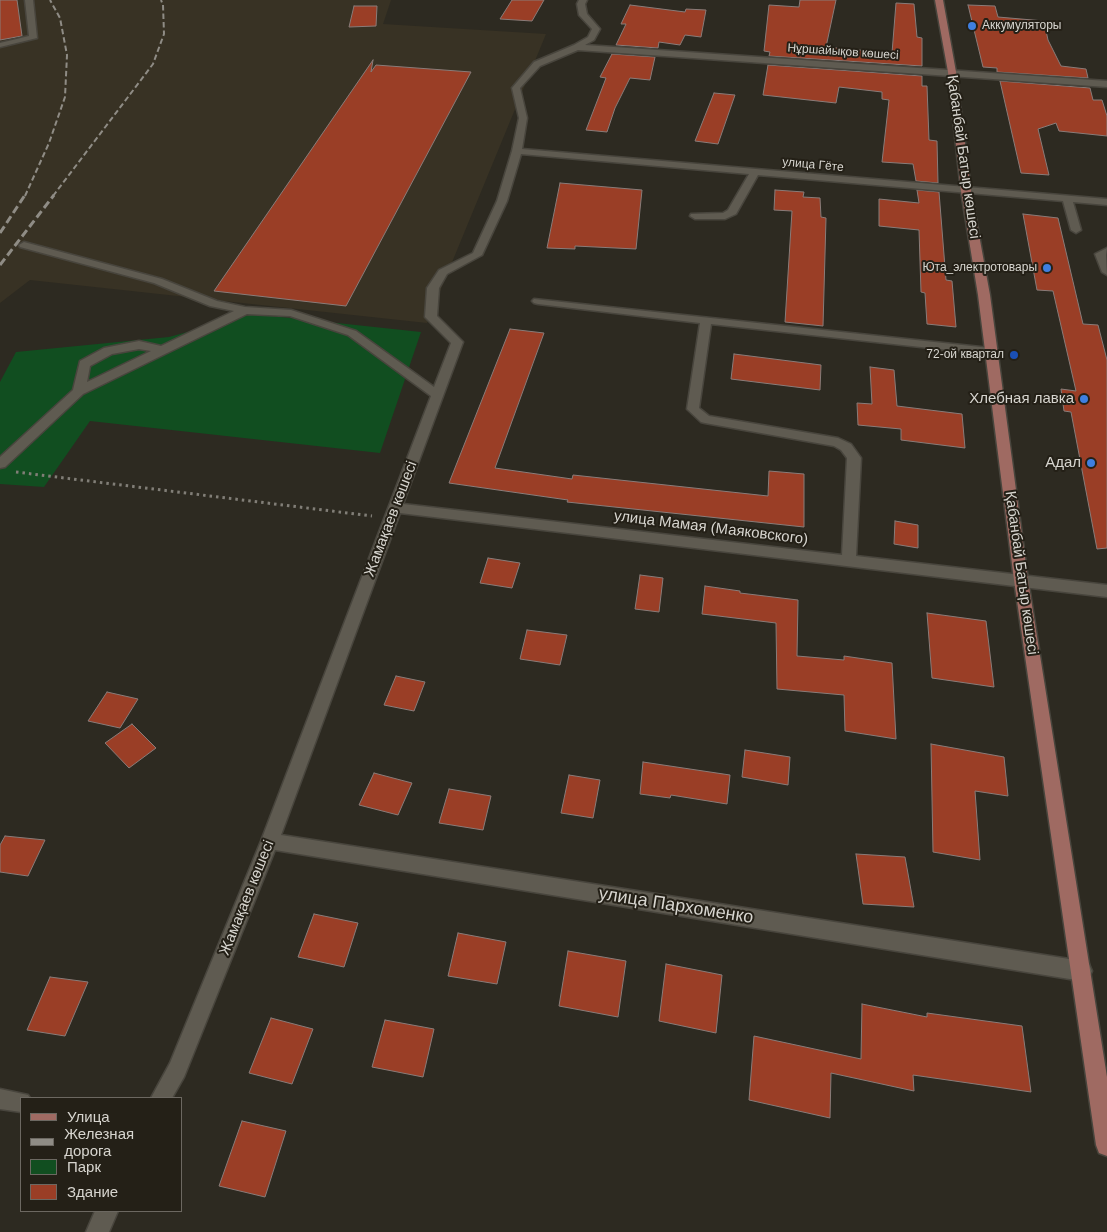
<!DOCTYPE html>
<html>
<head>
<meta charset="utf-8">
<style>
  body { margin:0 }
  #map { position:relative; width:1107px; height:1232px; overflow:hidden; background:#2d2a21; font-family:Arial,sans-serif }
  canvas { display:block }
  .legend { position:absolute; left:20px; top:1097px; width:162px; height:115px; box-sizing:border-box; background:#242017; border:1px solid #6c6861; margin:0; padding:6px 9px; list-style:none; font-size:15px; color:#d7d5cf }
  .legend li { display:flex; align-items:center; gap:10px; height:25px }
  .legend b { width:25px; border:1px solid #6c6861 }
</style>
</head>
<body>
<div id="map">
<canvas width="1107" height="1232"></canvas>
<ul class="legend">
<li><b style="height:6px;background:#9f6a62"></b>Улица</li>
<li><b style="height:6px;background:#8f8c85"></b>Железная дорога</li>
<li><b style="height:14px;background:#114e20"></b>Парк</li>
<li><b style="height:14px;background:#9a3e26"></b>Здание</li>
</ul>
</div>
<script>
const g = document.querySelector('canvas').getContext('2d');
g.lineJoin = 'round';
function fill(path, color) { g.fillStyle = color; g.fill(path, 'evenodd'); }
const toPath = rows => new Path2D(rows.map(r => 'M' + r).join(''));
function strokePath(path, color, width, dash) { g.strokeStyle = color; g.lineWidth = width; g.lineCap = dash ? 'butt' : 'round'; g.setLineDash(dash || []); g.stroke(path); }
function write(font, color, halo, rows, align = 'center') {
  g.font = font + ' Arial,sans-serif'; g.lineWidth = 4; g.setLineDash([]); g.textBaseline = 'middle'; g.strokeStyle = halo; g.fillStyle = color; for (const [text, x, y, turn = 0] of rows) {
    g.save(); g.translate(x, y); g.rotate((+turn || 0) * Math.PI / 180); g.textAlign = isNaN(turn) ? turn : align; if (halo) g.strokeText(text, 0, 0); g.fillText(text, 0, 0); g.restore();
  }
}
fill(toPath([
  [0,0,391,0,383,24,546,34,427,323,30,280,0,303]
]), '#383224');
fill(toPath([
  [253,314,421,332,380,453,90,421,44,487,0,484,0,382,16,352,169,337]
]), '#114e20');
const building = toPath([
  [0,0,17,0,22,36,0,40,0,0],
  [512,0,544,0,532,21,500,19,512,0],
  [800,0,836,0,826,47,892,53,896,3,914,4,917,37,922,38,922,66,769,56,770,52,764,51,769,5,799,7,800,0],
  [630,5,685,12,686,9,706,10,701,37,685,35,680,45,659,42,658,48,616,45,626,24,621,24,630,5],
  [968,5,995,6,998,17,1044,21,1048,40,1061,66,1086,69,1088,78,997,72,997,68,983,67,968,5],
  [354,6,377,6,376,26,349,27,354,6],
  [612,54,655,57,650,80,630,78,615,108,607,132,586,130,606,78,600,77,612,54],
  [373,60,371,72,376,65,471,72,346,306,214,291,373,60],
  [768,65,922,76,922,86,927,86,929,140,937,141,938,183,916,181,913,164,882,162,889,100,882,99,882,92,839,87,836,103,763,95,768,65],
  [1000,81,1090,88,1093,100,1102,100,1107,116,1107,136,1059,131,1056,123,1038,129,1049,175,1021,173,1000,81],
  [714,93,735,95,718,144,695,141,714,93],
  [560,183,642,190,636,249,575,246,575,249,547,248,560,183],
  [775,190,804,192,803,197,820,198,821,217,826,218,823,326,785,322,792,211,774,210,775,190],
  [917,190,939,192,946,280,952,281,956,327,927,324,925,293,921,292,919,230,879,226,879,199,919,203,917,190],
  [1023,214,1058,218,1083,324,1098,325,1107,360,1107,548,1097,549,1071,412,1064,411,1061,389,1076,391,1053,291,1037,290,1023,214],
  [510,329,544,333,495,468,572,479,573,475,768,496,769,471,804,474,804,527,567,502,568,500,449,483,510,329],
  [734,354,821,365,820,390,731,379,734,354],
  [870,367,894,370,897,406,962,414,965,448,901,440,901,429,858,425,857,403,872,404,870,367],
  [895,521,918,525,918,548,894,544,895,521],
  [488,558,520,563,512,588,480,583,488,558],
  [640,575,663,578,659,612,635,609,640,575],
  [705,586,740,591,740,593,798,600,797,656,844,660,844,656,892,663,896,739,845,731,844,695,777,689,776,623,702,614,705,586],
  [927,613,986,621,994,687,932,678,927,613],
  [527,630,567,635,560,665,520,659,527,630],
  [396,676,425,682,414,711,384,705,396,676],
  [107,692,138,699,120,728,88,721,107,692],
  [132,724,156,748,129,768,105,743,132,724],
  [931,744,1004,757,1008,796,975,791,980,860,933,852,931,744],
  [745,750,790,757,788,785,742,777,745,750],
  [643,762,730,775,727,804,671,795,670,798,640,794,643,762],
  [374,773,412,783,398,815,359,805,374,773],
  [569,775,600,780,593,818,561,813,569,775],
  [449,789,491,796,483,830,439,823,449,789],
  [5,836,45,840,28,876,0,872,0,845,5,836],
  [856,854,905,857,914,907,863,904,856,854],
  [314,914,358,923,344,967,298,957,314,914],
  [458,933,506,942,497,984,448,976,458,933],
  [568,951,626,961,618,1017,559,1006,568,951],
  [666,964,722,975,716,1033,659,1021,666,964],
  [50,977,88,982,65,1036,27,1030,50,977],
  [862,1004,927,1017,927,1013,1022,1026,1031,1092,913,1075,914,1091,831,1073,830,1118,749,1100,754,1036,861,1059,862,1004],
  [271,1018,313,1029,292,1084,249,1073,271,1018],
  [385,1020,434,1029,423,1077,372,1067,385,1020],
  [242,1121,286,1131,265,1197,219,1186,242,1121]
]);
fill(building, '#9a3e26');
strokePath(building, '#897c79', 1);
const minor = toPath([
  [25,0,33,0,37,38,0,47,0,43,29,36,25,0],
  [579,0,587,0,585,4,587,14,600,29,594,40,585,45,1107,81,1107,87,578,50,540,66,520,88,527,118,522,149,1107,199,1107,205,1073,202,1081,230,1076,233,1071,230,1063,201,758,175,736,214,725,219,695,219,690,216,691,214,723,213,728,210,749,174,521,154,507,201,482,255,447,274,439,288,437,316,463,342,403,504,842,555,847,458,841,450,834,446,705,423,701,422,687,409,700,323,538,304,534,303,532,301,534,299,990,348,996,352,994,355,711,324,699,408,709,416,838,438,851,444,861,458,856,556,1107,585,1107,597,400,513,281,835,1082,961,1089,964,1092,971,1089,978,1082,981,275,850,184,1077,172,1098,151,1098,170,1063,261,841,431,396,348,335,290,316,247,314,83,394,5,467,0,468,0,457,73,390,80,361,104,348,139,341,161,346,234,311,210,306,154,283,20,247,19,245,24,242,162,279,217,301,245,307,291,310,356,331,434,387,451,343,425,317,427,288,439,270,473,253,497,201,512,151,519,118,512,88,534,62,574,45,588,37,592,29,579,15,577,4,579,0],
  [139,349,151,351,87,382,90,366,112,354,139,349],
  [1107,248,1106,255,1107,275,1102,272,1095,254,1107,248],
  [0,1089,28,1095,30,1098,21,1098,21,1112,0,1109,0,1089],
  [95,1211,118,1211,109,1232,86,1232,95,1211]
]);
const major = toPath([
  [935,0,943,0,956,72,971,191,990,295,1028,580,1107,1077,1107,1156,1099,1153,1096,1145,1014,580,978,295,961,191,948,72,935,0]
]);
strokePath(minor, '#48453d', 3);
strokePath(major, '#48453d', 3);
strokePath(toPath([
  [16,472,372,516]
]), '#817e77', 3, [2.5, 4]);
fill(minor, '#5f5b51');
fill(major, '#9f6a62');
strokePath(toPath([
  [25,196,49,143,65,97,67,55,60,18,50,0],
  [53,196,153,64,164,34,163,5,161,0]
]), '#8f8c85', 2, [5.5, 3]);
strokePath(toPath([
  [0,233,25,195],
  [0,265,54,195]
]), '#8f8c85', 3, [8, 4]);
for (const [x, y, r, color] of [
  [972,26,5,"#3f7fe0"],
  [1047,268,5,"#3f7fe0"],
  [1014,355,5,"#1a4fb4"],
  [1084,399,5,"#3f7fe0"],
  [1091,463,5,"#3f7fe0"]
]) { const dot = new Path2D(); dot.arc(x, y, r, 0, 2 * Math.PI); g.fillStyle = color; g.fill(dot); strokePath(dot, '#242017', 2); }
write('12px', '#d7d5cf', '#242017', [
  ["Аккумуляторы",982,26,"left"],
  ["Юта_электротовары",1037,268],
  ["72-ой квартал",1004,355]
], 'right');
write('12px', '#d7d5cf', '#242017', [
  ["Нұршайықов көшесі",843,52,4],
  ["улица Гёте",813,165,5]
]);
write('15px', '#d7d5cf', '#242017', [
  ["Қабанбай Батыр көшесі",963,157,82],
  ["Жамақаев көшесі",391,519,-69],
  ["улица Мамая (Маяковского)",711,528,7],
  ["Қабанбай Батыр көшесі",1021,573,82],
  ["Жамақаев көшесі",247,898,-68]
]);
write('15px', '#d7d5cf', '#242017', [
  ["Хлебная лавка",1074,399],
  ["Адал",1081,463]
], 'right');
write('18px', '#d7d5cf', '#242017', [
  ["улица Пархоменко",676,906,9]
]);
</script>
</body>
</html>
